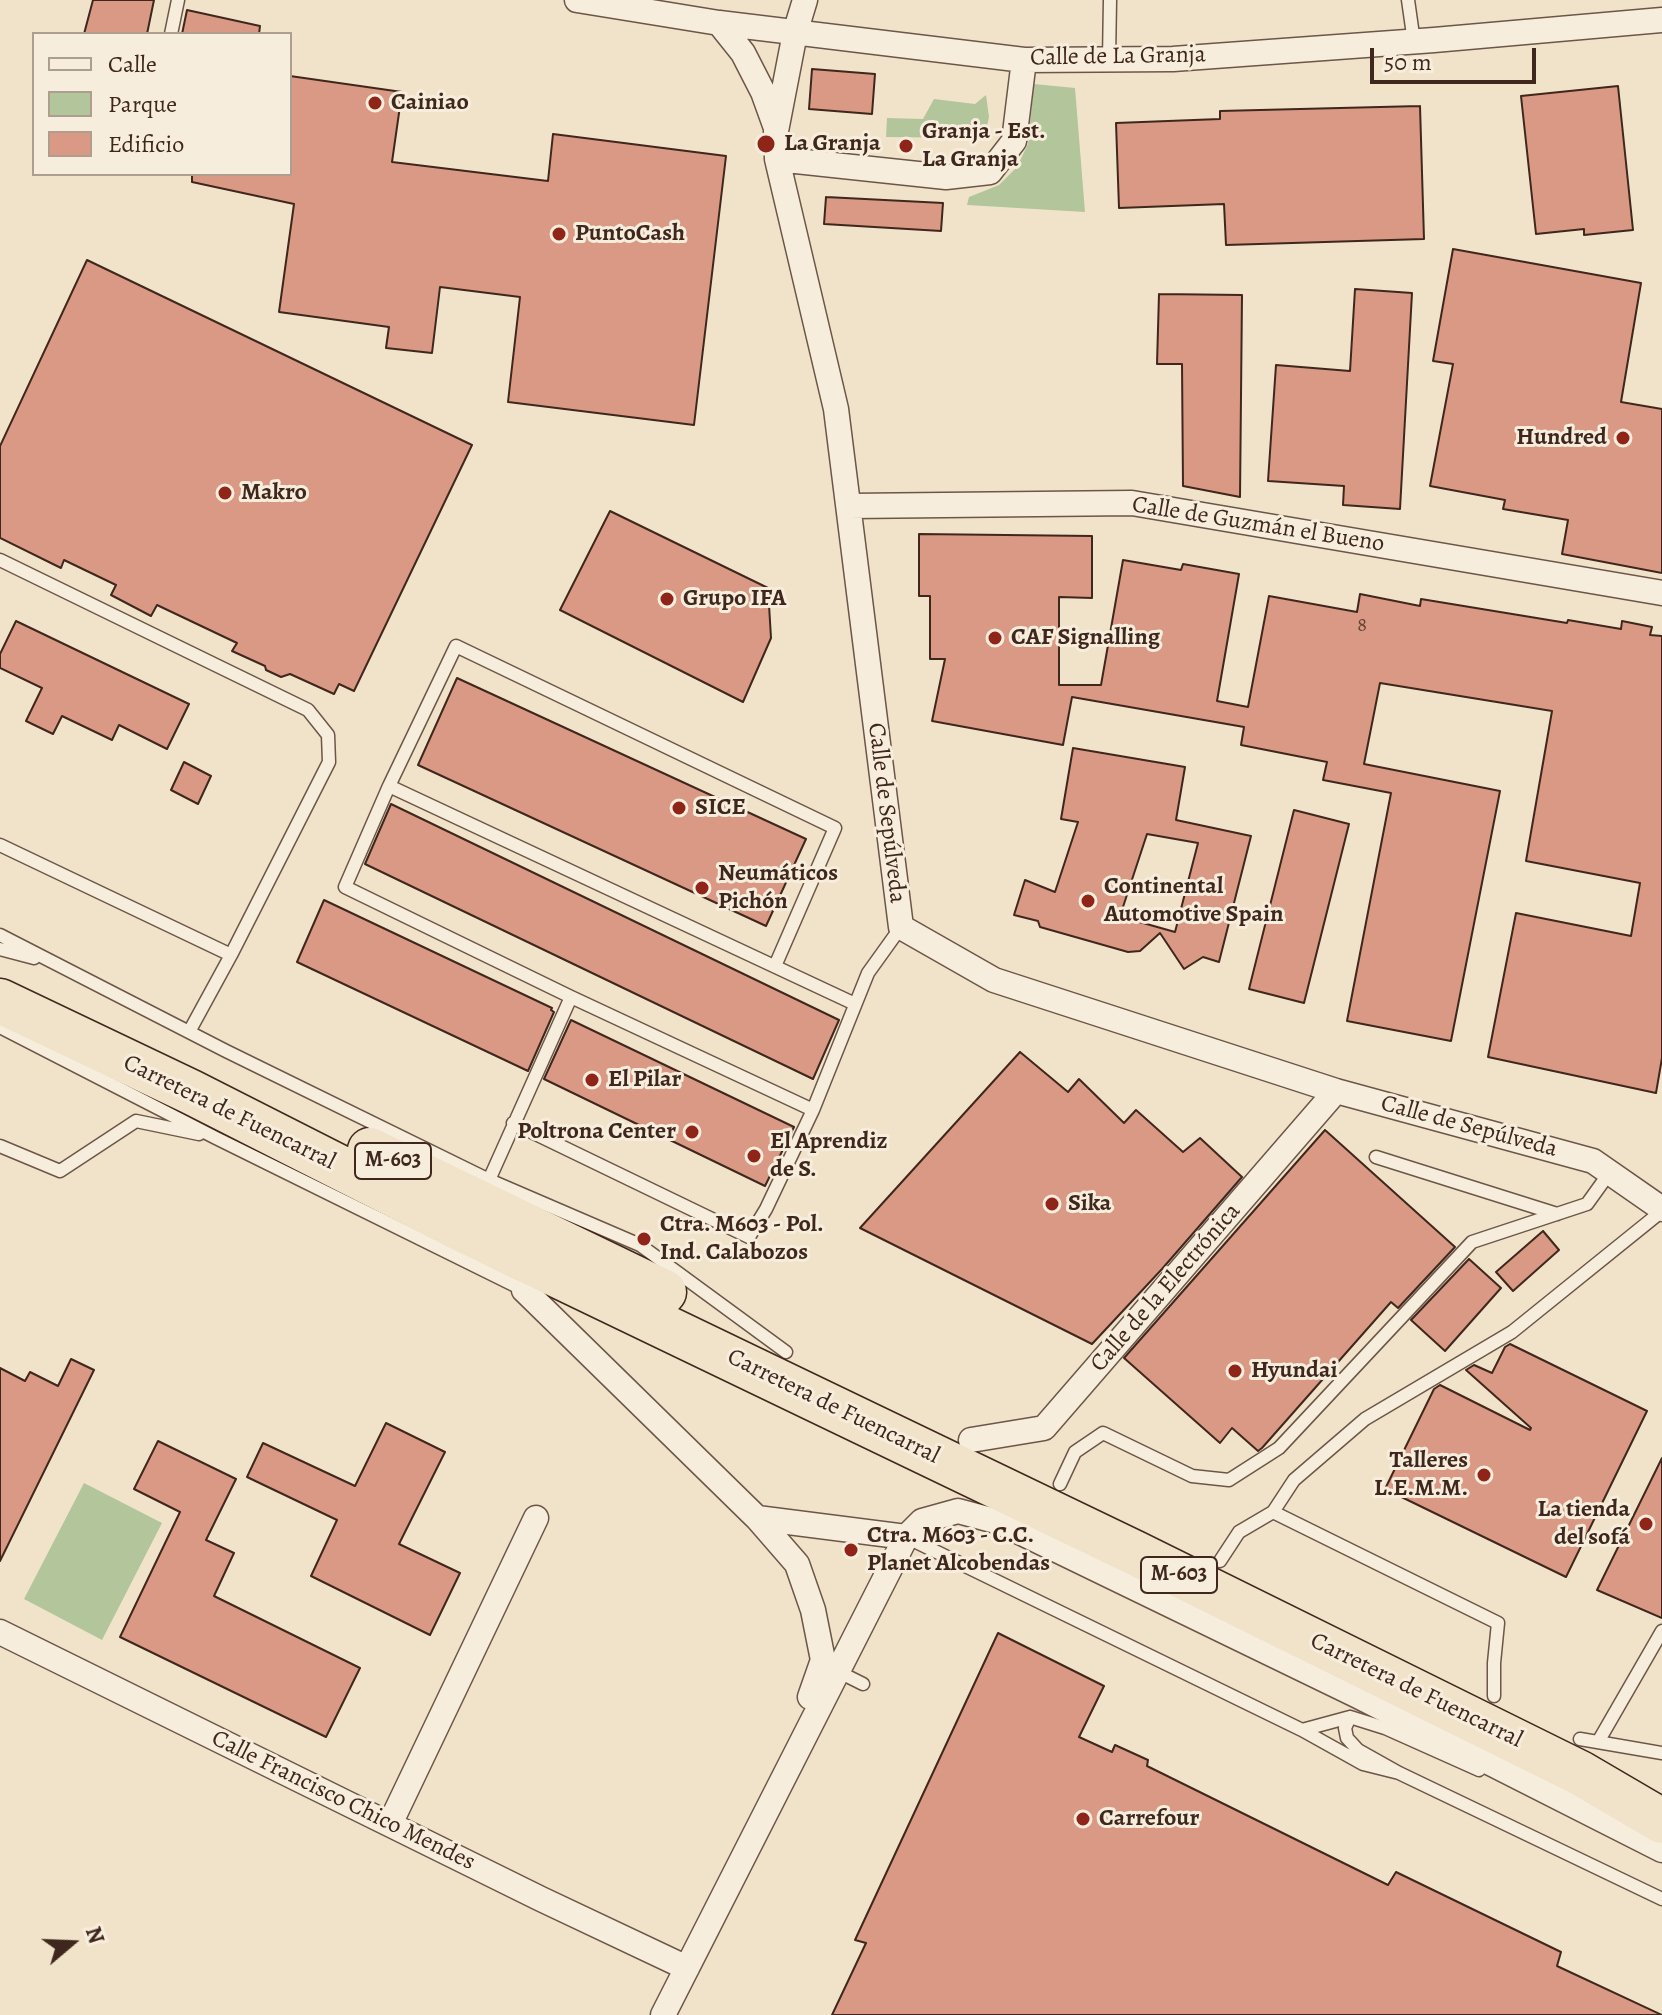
<!DOCTYPE html>
<html>
<head>
<meta charset="utf-8">
<style>
  body { margin:0 }
  #map { position:relative; width:1662px; height:2015px; overflow:hidden; background:#f1e3c9; font-family:Alegreya,serif }
  canvas { display:block }
  .legend { position:absolute; left:32px; top:32px; width:260px; height:144px; box-sizing:border-box; background:#f6eddc; border:2px solid #ad9e90; margin:0; padding:10px 14px; list-style:none; font-size:24px; color:#3f271d }
  .legend li { display:flex; align-items:center; gap:16px; height:40px }
  .legend b { width:40px; border:2px solid #ad9e90 }
  .north { position:absolute; left:32px; top:1903px; width:80px; height:80px; -webkit-text-stroke:6px #f6eddc; paint-order:stroke; rotate:71deg; font-size:22px; font-weight:700; line-height:32px; text-align:center; color:#3f271d }
  .north::after { content:''; display:block; margin:auto; width:28px; height:36px; background:#3f271d; clip-path:polygon(50% 0,100% 100%,50% 72%,0 100%) }
  .scale { position:absolute; left:1370px; top:48px; width:166px; height:36px; box-sizing:border-box; border:4px solid #3f271d; border-top:0; padding-left:10px; font-size:24px; line-height:28px; white-space:nowrap; color:#3f271d; -webkit-text-stroke:6px #f6eddc; paint-order:stroke }
</style>
</head>
<body>
<div id="map">
<canvas width="1662" height="2015"></canvas>
<ul class="legend">
<li><b style="height:10px;background:#f6eddc"></b>Calle</li>
<li><b style="height:22px;background:#b3c59b"></b>Parque</li>
<li><b style="height:22px;background:#d99984"></b>Edificio</li>
</ul>
<div class="north">N</div>
<div class="scale">50 m</div>
</div>
<script>
const g = document.querySelector('canvas').getContext('2d');
g.lineJoin = 'round';
function fill(path, color) { g.fillStyle = color; g.fill(path, 'evenodd'); }
const toPath = rows => new Path2D(rows.map(r => 'M' + r).join(''));
function strokePath(path, color, width, dash) { g.strokeStyle = color; g.lineWidth = width; g.lineCap = dash ? 'butt' : 'round'; g.setLineDash(dash || []); g.stroke(path); }
function write(font, color, halo, rows, align = 'center') {
  g.font = font + ' Alegreya,serif'; g.lineWidth = 6; g.setLineDash([]); g.textBaseline = 'middle'; g.strokeStyle = halo; g.fillStyle = color; for (const [text, x, y, turn = 0] of rows) {
    g.save(); g.translate(x, y); g.rotate((+turn || 0) * Math.PI / 180); g.textAlign = isNaN(turn) ? turn : align; if (halo) g.strokeText(text, 0, 0); g.fillText(text, 0, 0); g.restore();
  }
}
fill(toPath([
  [1034,84,1075,88,1085,212,967,205,969,197,999,185,1017,167,1028,144],
  [986,95,989,117,987,126,974,138,886,137,887,118,923,119,934,99,975,104],
  [84,1483,162,1523,102,1640,24,1599]
]), '#b3c59b');
const building = toPath([
  [93,0,154,0,147,34,84,34,93,0],
  [187,10,260,26,259,34,182,34,187,10],
  [812,69,875,74,872,114,809,109,812,69],
  [290,76,402,92,392,162,548,181,553,134,726,156,694,425,508,402,520,297,440,287,432,353,386,348,389,327,279,312,294,204,192,182,192,174,290,174,290,76],
  [1618,86,1633,230,1584,235,1584,229,1536,234,1521,96,1618,86],
  [1420,106,1424,239,1226,245,1224,204,1119,208,1116,123,1220,119,1220,111,1420,106],
  [826,197,943,203,941,231,824,224,826,197],
  [1453,249,1641,283,1621,402,1662,409,1662,573,1562,554,1568,520,1503,509,1505,500,1430,486,1453,364,1433,361,1453,249],
  [87,260,472,445,354,691,339,684,334,694,290,674,281,677,266,670,265,666,232,651,237,643,157,605,151,616,111,595,116,585,64,560,61,568,0,538,0,446,87,260],
  [1355,289,1412,293,1400,509,1343,505,1344,486,1268,481,1276,365,1350,371,1355,289],
  [1159,294,1242,295,1240,497,1183,486,1182,364,1157,364,1159,294],
  [610,511,768,588,771,638,743,702,560,610,610,511],
  [919,534,1092,536,1092,598,1059,597,1059,685,1101,685,1123,560,1181,570,1183,564,1239,574,1217,701,1248,707,1269,596,1357,612,1360,594,1420,606,1421,599,1567,623,1568,620,1621,629,1622,621,1652,627,1650,635,1662,636,1662,1058,1656,1093,1488,1057,1516,913,1631,936,1640,883,1526,861,1552,711,1380,683,1364,764,1500,791,1451,1041,1347,1021,1391,793,1323,780,1327,762,1241,745,1244,727,1072,697,1063,745,932,721,945,659,930,659,930,596,919,596,919,534],
  [16,621,189,704,167,749,119,725,112,740,62,716,53,734,26,721,42,688,0,668,0,654,16,621],
  [457,678,806,839,766,926,418,765,457,678],
  [1073,748,1185,767,1176,820,1251,836,1219,962,1203,957,1184,969,1160,933,1140,951,1128,952,1040,927,1038,921,1014,915,1025,880,1055,892,1078,822,1061,819,1073,748],
  [1147,834,1198,843,1175,932,1136,921,1138,915,1122,910,1147,834],
  [184,762,211,776,198,804,171,790,184,762],
  [391,804,839,1020,813,1079,365,864,391,804],
  [1294,810,1349,824,1304,1003,1249,989,1294,810],
  [324,900,552,1008,551,1010,554,1012,528,1071,297,962,324,900],
  [571,1020,794,1127,765,1186,544,1079,571,1020],
  [1020,1052,1068,1092,1079,1079,1124,1123,1136,1110,1183,1152,1200,1138,1242,1177,1162,1269,1092,1344,860,1228,1020,1052],
  [1325,1130,1455,1247,1398,1308,1391,1302,1262,1448,1258,1451,1232,1428,1220,1443,1124,1358,1325,1130],
  [1543,1231,1559,1250,1513,1291,1496,1272,1543,1231],
  [1469,1259,1501,1288,1445,1351,1411,1320,1469,1259],
  [1510,1344,1647,1411,1566,1577,1385,1489,1434,1389,1440,1385,1530,1430,1531,1428,1466,1370,1474,1365,1492,1373,1505,1347,1510,1344],
  [71,1359,94,1370,0,1561,0,1368,25,1381,30,1372,58,1386,71,1359],
  [386,1423,445,1452,399,1544,460,1573,430,1635,311,1576,337,1520,247,1477,263,1443,355,1486,386,1423],
  [158,1441,236,1479,206,1540,234,1553,214,1596,360,1668,326,1737,120,1637,180,1512,134,1489,158,1441],
  [1662,1458,1662,1618,1597,1590,1662,1458],
  [998,1633,1104,1686,1079,1737,1112,1752,1115,1745,1148,1760,1147,1766,1388,1885,1396,1872,1561,1952,1557,1966,1662,2015,832,2015,866,1943,855,1940,998,1633]
]);
fill(building, '#d99984');
strokePath(building, '#3f271d', 2);
const lane = toPath([
  [1408,0,1414,42],
  [171,34,178,0],
  [1109,59,1110,0],
  [0,560,308,710,328,735,329,762,231,955,189,1032],
  [389,786,456,646,835,828,775,966],
  [0,845,231,955],
  [0,935,226,1051,489,1180,640,1245,786,1352],
  [0,949,34,958],
  [0,1027,216,1138,524,1290],
  [813,1110,571,997,345,887,389,786,855,1004],
  [513,1123,749,1237,766,1209,813,1110,868,973,901,927],
  [0,1146,60,1171,136,1121,199,1134],
  [1376,1157,1557,1214],
  [489,1180,571,997],
  [1060,1484,1075,1452,1103,1433,1192,1476,1229,1480,1279,1448,1472,1242,1587,1204,1610,1172],
  [1273,1512,1294,1480,1365,1419,1512,1332,1662,1211],
  [906,1537,1302,1730,1363,1764,1399,1773],
  [1220,1561,1239,1532,1273,1512,1498,1623,1494,1663,1494,1696],
  [837,1671,863,1684],
  [1350,1717,1345,1728,1347,1738,1358,1750,1399,1773,1662,1899],
  [1302,1730,1350,1717,1385,1728,1479,1770],
  [1580,1739,1662,1753],
  [1598,1742,1662,1631]
]);
const street = toPath([
  [577,0,719,23,1024,60,1173,59,1434,40,1662,20],
  [805,0,795,33,776,131,777,159,836,409,901,927,994,980,1336,1091,1593,1161,1662,1209],
  [719,23,743,53,763,92,776,128],
  [777,159,946,177,990,172,1014,141,1024,60],
  [850,506,1132,503,1662,593],
  [524,1290,757,1518,797,1564,813,1610,823,1660,810,1697],
  [971,1440,1044,1428,1336,1091],
  [757,1518,906,1537],
  [0,1632,541,1899,687,1968],
  [390,1824,536,1518],
  [663,2015,906,1537,922,1521,958,1511,999,1522,1358,1696,1662,1850]
]);
const highway = toPath([
  [0,1001,191,1092,461,1229,1135,1553,1580,1773,1662,1821],
  [370,1150,664,1292]
]);
strokePath(lane, '#6c5648', 15);
strokePath(street, '#6c5648', 27);
strokePath(highway, '#3f271d', 47);
strokePath(lane, '#f6eddc', 12);
strokePath(street, '#f6eddc', 24);
strokePath(highway, '#f1e3c9', 44);
for (const [x, y, r, color] of [
  [375,103,8,"#8f2418"],
  [766,144,10,"#8f2418"],
  [906,146,8,"#8f2418"],
  [559,234,8,"#8f2418"],
  [1623,438,8,"#8f2418"],
  [225,493,8,"#8f2418"],
  [667,599,8,"#8f2418"],
  [995,638,8,"#8f2418"],
  [679,808,8,"#8f2418"],
  [702,888,8,"#8f2418"],
  [1088,901,8,"#8f2418"],
  [592,1080,8,"#8f2418"],
  [692,1132,8,"#8f2418"],
  [754,1156,8,"#8f2418"],
  [1052,1204,8,"#8f2418"],
  [644,1239,8,"#8f2418"],
  [1235,1371,8,"#8f2418"],
  [1484,1475,8,"#8f2418"],
  [1646,1524,8,"#8f2418"],
  [851,1550,8,"#8f2418"],
  [1083,1819,8,"#8f2418"]
]) { const dot = new Path2D(); dot.arc(x, y, r, 0, 2 * Math.PI); g.fillStyle = color; g.fill(dot); strokePath(dot, '#f6eddc', 3); }
write('20px', '#664437', null, [
  ["8",1362,626]
]);
for (const [x, y, w] of [
  [393,1161,76],
  [1179,1575,76]
]) { const box = new Path2D(); box.roundRect(x - w / 2, y - 18, w, 36, 6); g.fillStyle = '#f6eddc'; g.fill(box); strokePath(box, '#3f271d', 2); }
write('bold 22px', '#3f271d', null, [
  ["M-603",393,1161],
  ["M-603",1179,1575]
]);
write('24px', '#3f271d', '#f6eddc', [
  ["Calle de La Granja",1118,57,-1],
  ["Calle de Guzmán el Bueno",1258,525,9],
  ["Calle de Sepúlveda",886,813,83],
  ["Carretera de Fuencarral",229,1113,26],
  ["Calle de Sepúlveda",1469,1127,15],
  ["Calle de la Electrónica",1166,1288,-49],
  ["Carretera de Fuencarral",833,1407,26],
  ["Carretera de Fuencarral",1416,1691,26],
  ["Calle Francisco Chico Mendes",343,1801,26]
]);
write('bold 24px', '#3f271d', '#f6eddc', [
  ["Cainiao",391,103],
  ["Granja - Est.",922,132],
  ["La Granja",922,160],
  ["La Granja",784,144],
  ["PuntoCash",575,234],
  ["Hundred",1607,438,"right"],
  ["Makro",241,493],
  ["Grupo IFA",683,599],
  ["CAF Signalling",1011,638],
  ["SICE",695,808],
  ["Neumáticos",718,874],
  ["Pichón",718,902],
  ["Continental",1104,887],
  ["Automotive Spain",1104,915],
  ["El Pilar",608,1080],
  ["Poltrona Center",676,1132,"right"],
  ["El Aprendiz",770,1142],
  ["de S.",770,1170],
  ["Sika",1068,1204],
  ["Ctra. M603 - Pol.",660,1225],
  ["Ind. Calabozos",660,1253],
  ["Hyundai",1251,1371],
  ["Talleres",1468,1461,"right"],
  ["L.E.M.M.",1468,1489,"right"],
  ["La tienda",1630,1510,"right"],
  ["del sofá",1630,1538,"right"],
  ["Ctra. M603 - C.C.",867,1536],
  ["Planet Alcobendas",867,1564],
  ["Carrefour",1099,1819]
], 'left');
</script>
</body>
</html>
